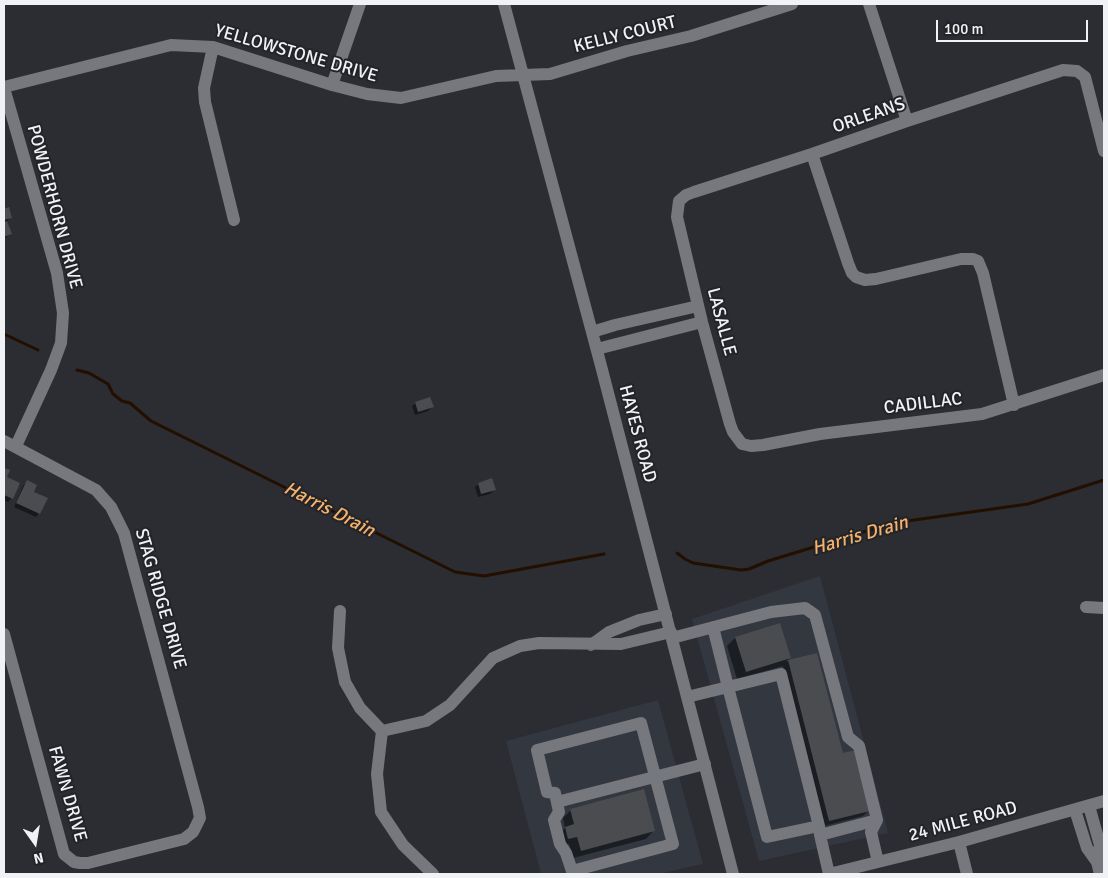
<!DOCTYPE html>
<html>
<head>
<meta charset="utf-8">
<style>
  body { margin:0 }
  #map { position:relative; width:1108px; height:878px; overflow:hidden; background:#2b2d32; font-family:Signika,sans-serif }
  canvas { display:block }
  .frame { position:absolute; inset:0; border:5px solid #f0f2f5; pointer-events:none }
  .north { position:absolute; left:10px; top:818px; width:50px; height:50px; -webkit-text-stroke:4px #222428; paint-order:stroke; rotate:167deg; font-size:14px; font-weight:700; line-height:20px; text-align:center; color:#f0f2f5 }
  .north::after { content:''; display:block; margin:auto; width:18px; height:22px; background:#f0f2f5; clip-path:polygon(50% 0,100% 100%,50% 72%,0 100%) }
  .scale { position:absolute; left:936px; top:20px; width:152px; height:22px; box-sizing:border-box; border:2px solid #f0f2f5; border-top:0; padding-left:6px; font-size:15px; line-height:18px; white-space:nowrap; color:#f0f2f5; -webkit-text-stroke:4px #222428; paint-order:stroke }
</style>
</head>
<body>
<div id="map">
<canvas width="1108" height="878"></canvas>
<div class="frame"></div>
<div class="north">N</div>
<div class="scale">100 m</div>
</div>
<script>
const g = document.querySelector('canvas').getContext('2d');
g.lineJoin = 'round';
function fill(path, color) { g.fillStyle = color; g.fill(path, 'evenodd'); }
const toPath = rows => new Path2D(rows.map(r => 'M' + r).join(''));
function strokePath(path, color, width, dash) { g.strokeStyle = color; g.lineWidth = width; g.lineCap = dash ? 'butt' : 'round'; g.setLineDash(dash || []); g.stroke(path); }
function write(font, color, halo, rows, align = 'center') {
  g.font = font + ' Signika,sans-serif'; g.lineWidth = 4; g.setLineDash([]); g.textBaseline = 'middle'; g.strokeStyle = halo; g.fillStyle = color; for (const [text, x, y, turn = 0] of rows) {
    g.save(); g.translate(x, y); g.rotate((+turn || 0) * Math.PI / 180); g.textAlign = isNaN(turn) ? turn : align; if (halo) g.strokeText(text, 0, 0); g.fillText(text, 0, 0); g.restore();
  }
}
fill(toPath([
  [820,576,888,833,759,861,692,619],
  [658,700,703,864,659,874,541,874,506,741]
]), '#323740');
fill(toPath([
  [8,209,11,217,7,221,11,234,4,239,4,210],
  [416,403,432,407,428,411,415,415,412,406],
  [4,469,8,471,5,478,12,498,8,502,4,500],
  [27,482,39,513,36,517,14,507,23,486],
  [479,484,494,490,490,494,478,497,475,487],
  [735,638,790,658,785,662,816,654,842,755,869,810,863,816,824,826,783,666,737,679,727,646],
  [571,810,654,830,646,839,573,858,569,844,560,847,557,837,565,828,563,818]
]), '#0007');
strokePath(toPath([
  [4,334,38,350],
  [77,370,89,373,108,384,113,394,122,401,130,403,151,421,455,572,484,576,604,554],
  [677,553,685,559,693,563,741,570,749,569,768,561,893,523,1028,504,1104,480]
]), '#230f00', 3);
fill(toPath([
  [9,207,12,218,4,220,4,209],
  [7,221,12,234,4,237,4,222],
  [430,397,434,407,418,412,415,402],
  [4,468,10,470,7,477,20,483,13,499,4,495],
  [492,478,496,490,481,494,478,483],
  [27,480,37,485,34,492,48,498,40,514,16,503],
  [780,623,791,658,746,672,735,637],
  [817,653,843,753,855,750,870,811,829,821,788,660],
  [644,789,655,831,581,851,577,837,568,839,565,827,574,824,570,809]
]), '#4a4c50');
strokePath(toPath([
  [504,4,600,362,733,874],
  [869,4,907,121],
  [213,47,204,88,205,102,234,220],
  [332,85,360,4],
  [4,87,171,45,213,47,332,85,367,94,401,98,496,76,550,74,627,51,691,36,792,4],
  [4,88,57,273,63,313,61,343,51,370,16,446],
  [1104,151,1085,77,1077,71,1063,70,907,121,812,154,694,192,686,195,679,201,677,217,702,322,730,424,733,432,742,444,751,446,763,445,820,434,982,414,1104,375],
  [812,154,848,263,852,273,856,277,865,280,876,279,961,259,973,259,978,261,983,273,1014,405],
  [592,332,615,325,698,306],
  [597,349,702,322],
  [4,441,96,490,111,507,124,533,198,807,200,818,193,832,184,839,88,863,80,863,74,862,64,854,4,634],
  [1086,607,1104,608],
  [340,611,338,648,345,682,360,708,382,731],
  [713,627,728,687,781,674,819,826],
  [672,638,771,612,805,608,815,615,848,737,859,746,877,820,871,832,878,862],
  [591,645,609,632,639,620,666,614],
  [687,697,728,687,767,837,819,826,820,835,829,874],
  [382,731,426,721,450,705,493,658,520,646,539,643,621,644,671,632],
  [382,731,377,774,381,812,403,845,433,874],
  [557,802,705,764],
  [1089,806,1100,845,1097,862],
  [1075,810,1087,848,1097,862,1100,874],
  [820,835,877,820],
  [959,842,967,874],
  [572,871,673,844,641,723,537,750,547,792,555,793,559,812,554,820,560,844,566,853,573,874],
  [829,874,959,842,1104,801]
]), '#76787d', 12);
write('18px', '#f0f2f5', '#222428', [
  ["KELLY COURT",625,35,-14],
  ["YELLOWSTONE DRIVE",296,54,16],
  ["ORLEANS",869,116,-19],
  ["POWDERHORN DRIVE",54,207,75],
  ["LASALLE",721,322,75],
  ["CADILLAC",923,404,-7],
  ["HAYES ROAD",637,434,75],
  ["STAG RIDGE DRIVE",160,599,74],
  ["FAWN DRIVE",67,794,74],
  ["24 MILE ROAD",963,822,-15]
]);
write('italic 19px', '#f6b16d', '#222428', [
  ["Harris Drain",329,510,27],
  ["Harris Drain",860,536,-16]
]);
</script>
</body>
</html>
